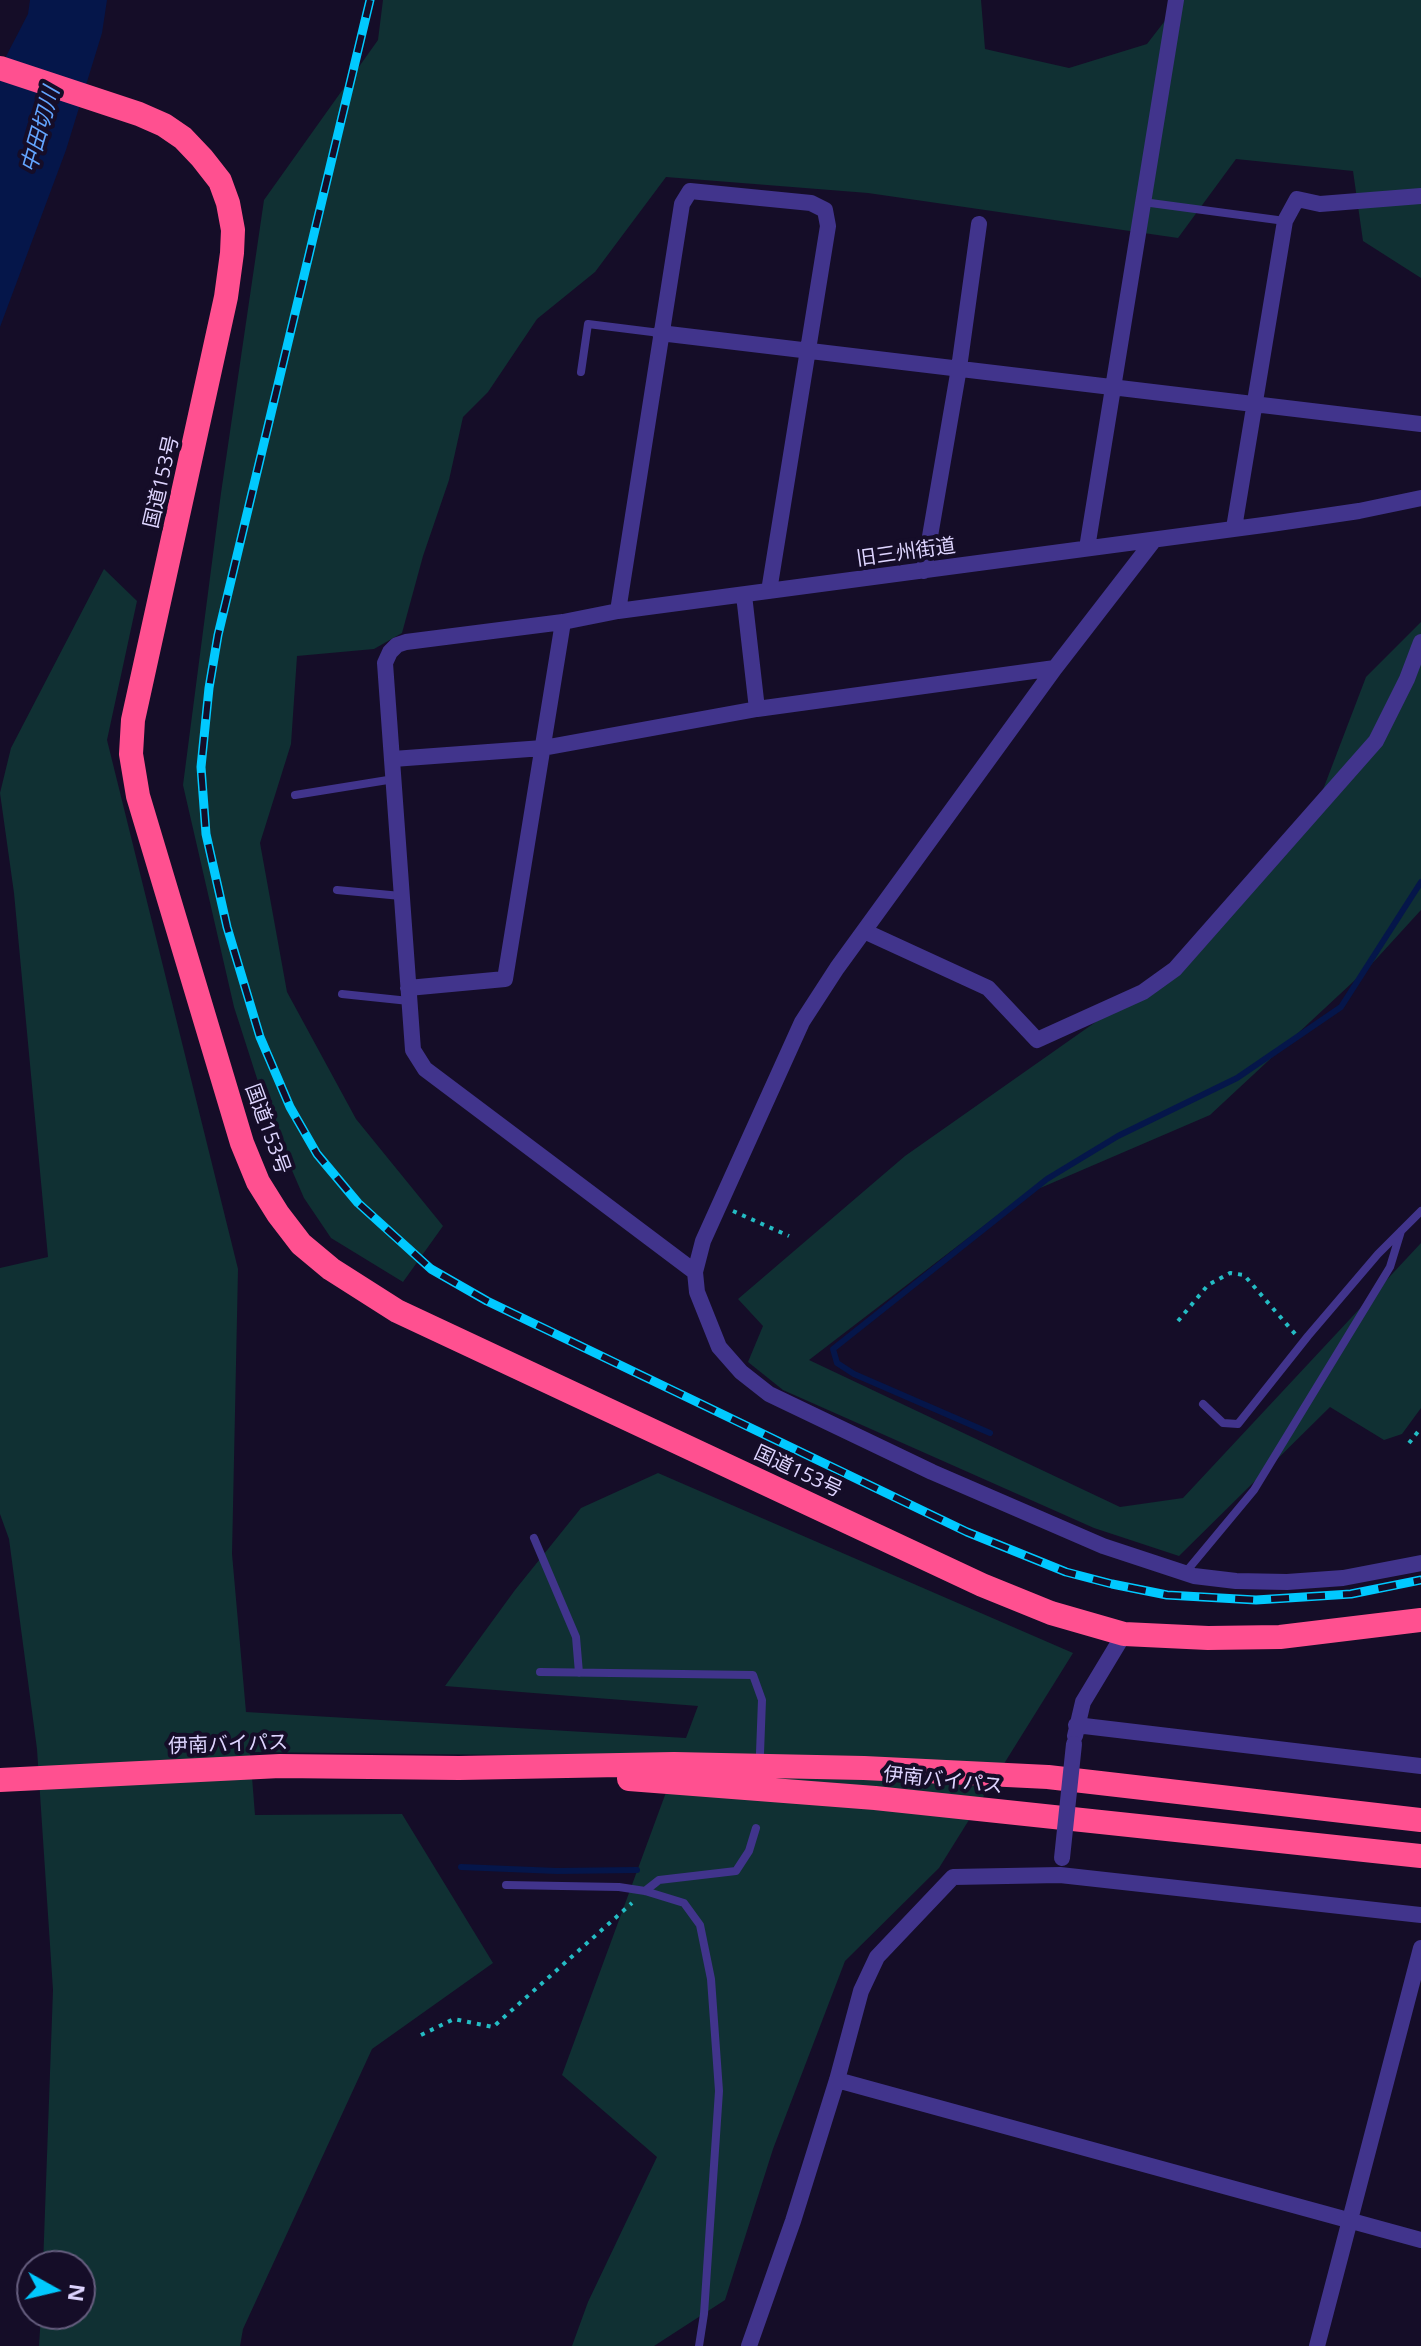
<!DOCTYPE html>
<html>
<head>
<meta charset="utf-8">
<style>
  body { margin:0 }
  #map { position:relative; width:1421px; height:2346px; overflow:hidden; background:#150d28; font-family:"Open Sans",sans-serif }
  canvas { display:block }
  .north { position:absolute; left:16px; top:2250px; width:80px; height:80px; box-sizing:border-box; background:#150d28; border:2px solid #655d7e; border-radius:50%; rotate:98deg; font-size:22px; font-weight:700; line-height:32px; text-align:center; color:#ded5ff }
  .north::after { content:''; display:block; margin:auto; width:28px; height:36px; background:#01c9ff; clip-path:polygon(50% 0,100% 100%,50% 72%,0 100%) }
</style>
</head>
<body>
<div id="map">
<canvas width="1421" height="2346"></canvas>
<div class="north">N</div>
</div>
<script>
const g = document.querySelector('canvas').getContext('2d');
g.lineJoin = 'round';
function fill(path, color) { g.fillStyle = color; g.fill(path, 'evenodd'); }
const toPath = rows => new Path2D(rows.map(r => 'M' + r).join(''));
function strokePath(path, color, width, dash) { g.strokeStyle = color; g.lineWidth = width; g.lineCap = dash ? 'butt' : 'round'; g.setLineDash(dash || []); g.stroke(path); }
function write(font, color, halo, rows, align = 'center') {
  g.font = font + ' "Open Sans","Noto Sans JP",sans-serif'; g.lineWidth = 8; g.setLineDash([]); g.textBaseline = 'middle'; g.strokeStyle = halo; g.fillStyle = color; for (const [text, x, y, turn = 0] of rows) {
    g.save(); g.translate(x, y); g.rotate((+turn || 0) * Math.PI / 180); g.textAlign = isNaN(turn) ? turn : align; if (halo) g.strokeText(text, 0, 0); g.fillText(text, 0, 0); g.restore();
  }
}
fill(toPath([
  [383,0,981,0,985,49,1069,68,1147,44,1181,0,1421,0,1421,278,1363,241,1353,171,1236,159,1178,238,868,193,666,177,595,272,537,319,488,392,463,417,449,480,423,556,402,633,374,649,297,656,291,744,260,843,287,992,356,1119,443,1226,403,1282,331,1238,304,1198,271,1122,234,1007,183,785,221,493,264,200,378,40],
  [104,569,137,601,107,740,238,1269,232,1554,246,1712,686,1738,698,1706,445,1686,515,1590,581,1508,658,1473,1073,1653,939,1868,845,1961,773,2149,725,2300,654,2346,572,2346,588,2302,657,2157,562,2075,679,1757,250,1752,255,1815,402,1814,493,1963,372,2049,243,2329,240,2346,39,2346,41,2314,80,2314,80,2266,43,2266,53,1990,37,1749,9,1539,0,1514,0,1268,48,1257,14,893,0,793,11,748],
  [1421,622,1421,910,1368,968,1210,1115,1024,1195,809,1360,1120,1507,1183,1498,1421,1243,1421,1408,1402,1434,1384,1440,1330,1407,1179,1556,1094,1528,783,1390,748,1362,763,1326,738,1299,905,1156,1208,943,1316,808,1366,677]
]), '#103033');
fill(toPath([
  [30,0,107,0,102,33,66,150,0,327,0,68,28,14]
]), '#05164a');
strokePath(toPath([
  [990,1433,854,1374,837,1363,833,1349,1047,1179,1118,1136,1237,1078,1341,1007,1421,882],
  [461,1867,557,1871,637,1870]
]), '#05164a', 6);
strokePath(toPath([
  [733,1211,789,1236],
  [1178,1321,1208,1285,1230,1273,1244,1275,1296,1335],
  [1409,1443,1421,1428],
  [421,2035,454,2019,493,2027,632,1903]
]), '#24bcc4', 4, [4, 6]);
strokePath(toPath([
  [1143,202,1285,221],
  [581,372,588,324,660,333],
  [295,795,394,779],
  [337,890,401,896],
  [342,994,409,1001],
  [1203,1404,1223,1423,1238,1424,1308,1336,1378,1254,1421,1211],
  [534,1538,576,1637,579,1673],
  [1185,1573,1254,1490,1390,1267,1401,1231],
  [540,1672,753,1675,762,1700,760,1753],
  [506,1885,619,1887,645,1891,684,1903,700,1925,711,1979,719,2091,704,2314,699,2346],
  [645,1891,659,1880,736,1871,749,1851,756,1828]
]), '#41348c', 8);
strokePath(toPath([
  [660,333,1421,424],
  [1234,528,1285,221,1297,199,1320,204,1421,196],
  [1154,540,1055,668,837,968,802,1022,703,1241,695,1272,697,1292,719,1347,741,1372,769,1394,932,1472,1103,1546,1194,1576,1236,1581,1287,1582,1343,1578,1421,1563],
  [1087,548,1176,0],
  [924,571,959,368,979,224],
  [744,595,757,709],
  [618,611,682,204,690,191,811,203,825,210,828,226,769,591],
  [393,759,543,748,757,709,1055,668],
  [864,931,988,988,1037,1040,1143,992,1175,969,1376,741,1407,679,1421,642],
  [408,988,505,979,563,622],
  [695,1272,425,1069,413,1050,386,677,385,663,390,652,397,645,406,642,563,622,618,611,1271,524,1359,511,1421,498],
  [1076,1725,1421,1766],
  [1075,1736,1083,1702,1124,1634],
  [837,2080,1421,2240],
  [749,2346,793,2221,837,2080,861,1991,877,1957,953,1877,1060,1875,1421,1915],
  [1317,2346,1421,1948]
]), '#41348c', 16);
strokePath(toPath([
  [0,68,139,114,164,125,183,138,202,158,220,181,228,203,233,230,232,253,226,297,133,720,131,754,138,796,242,1143,258,1182,278,1214,301,1244,331,1269,397,1311,982,1585,1051,1613,1124,1634,1208,1638,1280,1637,1421,1620],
  [629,1779,875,1798,1421,1856],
  [0,1780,280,1766,459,1768,674,1764,864,1768,1048,1777,1421,1820]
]), '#ff5090', 24);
const rail = toPath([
  [370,0,218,635,209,688,201,767,206,834,227,927,260,1037,290,1107,317,1154,358,1203,431,1269,487,1301,967,1532,1066,1572,1112,1584,1167,1595,1256,1600,1351,1594,1421,1580]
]);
strokePath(rail, '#01c9ff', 9);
strokePath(rail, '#150d28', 6, [18]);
strokePath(toPath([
  [1062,1858,1074,1744]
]), '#41348c', 16);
write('20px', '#ded5ff', '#150d28', [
  ["国道153号",162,482,-77],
  ["旧三州街道",906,553,-8],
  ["国道153号",267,1129,70],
  ["国道153号",798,1472,25],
  ["伊南バイパス",228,1745,-2],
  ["伊南バイパス",943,1781,6]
]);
write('italic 22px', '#63a5ff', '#150d28', [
  ["中田切川",41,130,-74]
]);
</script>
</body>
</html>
